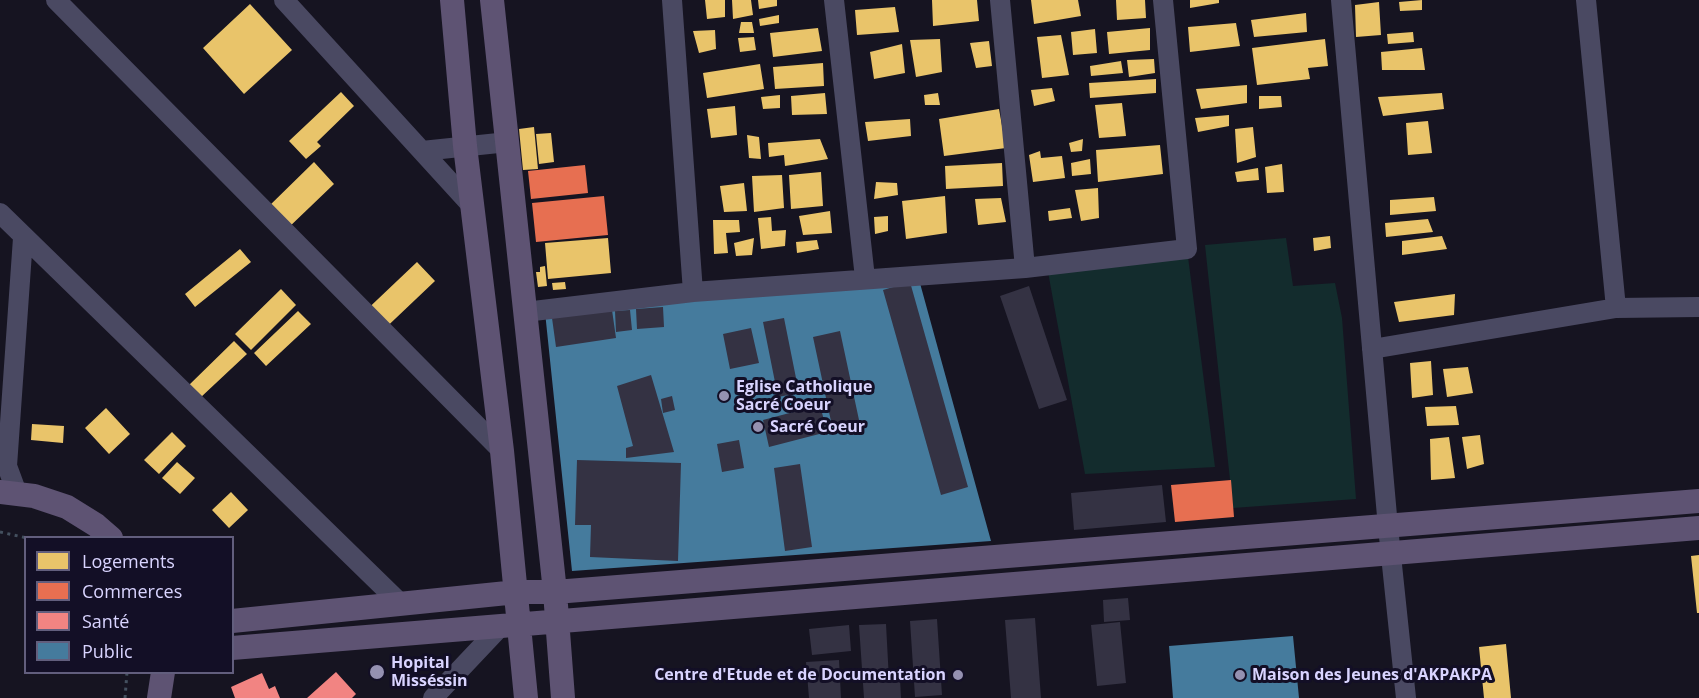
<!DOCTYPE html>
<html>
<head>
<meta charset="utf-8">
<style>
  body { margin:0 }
  #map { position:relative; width:1699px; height:698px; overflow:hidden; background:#161421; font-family:"Open Sans",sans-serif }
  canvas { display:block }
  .legend { position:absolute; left:24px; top:536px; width:210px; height:138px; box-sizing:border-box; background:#130f26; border:2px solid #625e7d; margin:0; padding:8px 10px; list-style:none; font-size:18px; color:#d9d4ff }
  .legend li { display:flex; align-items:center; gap:12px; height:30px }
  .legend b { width:30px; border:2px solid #625e7d }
</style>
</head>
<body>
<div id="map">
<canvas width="1699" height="698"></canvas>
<ul class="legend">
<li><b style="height:16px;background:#e9c46a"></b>Logements</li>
<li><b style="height:16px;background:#e76f51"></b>Commerces</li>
<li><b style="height:16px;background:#f28482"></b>Santé</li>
<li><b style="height:16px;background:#457b9d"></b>Public</li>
</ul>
</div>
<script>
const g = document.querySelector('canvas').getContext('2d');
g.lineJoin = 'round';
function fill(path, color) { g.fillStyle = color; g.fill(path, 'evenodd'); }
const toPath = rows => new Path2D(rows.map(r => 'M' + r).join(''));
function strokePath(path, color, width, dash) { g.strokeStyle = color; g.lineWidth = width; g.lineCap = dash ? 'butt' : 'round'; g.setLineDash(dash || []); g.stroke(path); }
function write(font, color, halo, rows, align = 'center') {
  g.font = font + ' "Open Sans",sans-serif'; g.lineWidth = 6; g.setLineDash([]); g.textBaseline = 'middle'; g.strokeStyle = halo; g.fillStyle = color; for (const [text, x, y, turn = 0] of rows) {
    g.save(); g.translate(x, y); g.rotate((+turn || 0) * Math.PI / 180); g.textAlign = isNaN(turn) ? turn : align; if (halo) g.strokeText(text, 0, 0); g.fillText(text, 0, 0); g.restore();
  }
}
fill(toPath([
  [1286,238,1293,286,1335,283,1342,318,1356,499,1233,508,1205,245],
  [1187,249,1215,467,1085,474,1048,272]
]), '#132c2d');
fill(toPath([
  [705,0,725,0,725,17,707,19],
  [732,0,751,0,753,15,733,19],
  [758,0,777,0,777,6,759,9],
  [932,0,977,0,979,21,933,26],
  [1031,0,1078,0,1081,16,1034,24],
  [1116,0,1145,0,1146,18,1117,20],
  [1190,0,1219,0,1219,3,1190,8],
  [1422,0,1422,10,1400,11,1399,2],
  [1379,2,1381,35,1356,37,1355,5],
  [250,4,292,50,244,94,203,48],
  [895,7,899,32,857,35,855,10],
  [1306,13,1307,32,1254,37,1251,20],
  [779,15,779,23,760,26,759,19],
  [741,22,752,22,754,33,739,33],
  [1236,23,1240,46,1190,52,1188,27],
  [818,28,822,51,773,57,770,33],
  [1150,28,1150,50,1109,54,1107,32],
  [1095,29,1097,53,1073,55,1071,32],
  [715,30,716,49,699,53,693,31],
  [1413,32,1414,42,1388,44,1387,34],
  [1061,35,1069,75,1042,78,1037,37],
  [754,37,756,50,740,52,738,38],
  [940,39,942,72,916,77,910,40],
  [1325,39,1328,66,1308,68,1310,79,1257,85,1252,48],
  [989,41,992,66,976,68,970,43],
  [902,44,905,73,874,79,870,52],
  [1422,48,1425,70,1382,70,1381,52],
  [1154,59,1155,73,1129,77,1127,60],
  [1121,61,1123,73,1091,76,1090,66],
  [823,63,824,86,775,89,773,67],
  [760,64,764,89,707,98,703,73],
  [1156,79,1156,93,1090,98,1089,83],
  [1247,85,1247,103,1201,109,1196,89],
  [1052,88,1055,101,1034,106,1031,90],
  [341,92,354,106,317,142,321,146,306,159,289,141],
  [825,93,827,114,792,115,791,96],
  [938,93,940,105,925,105,924,95],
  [1442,93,1444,109,1383,116,1378,97],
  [780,95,780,108,763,109,761,97],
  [1259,96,1281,96,1282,107,1259,109],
  [1122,103,1126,136,1099,138,1095,105],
  [735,106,737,135,711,138,707,109],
  [999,109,1006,148,944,156,939,119],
  [1229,115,1229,126,1198,132,1195,118],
  [910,119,911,136,868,141,865,122],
  [1428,121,1432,153,1408,155,1406,123],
  [534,127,538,169,523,170,519,129],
  [1253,127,1256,157,1237,163,1235,129],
  [551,133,554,162,539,164,536,134],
  [747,135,759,137,761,159,749,158],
  [820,139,828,159,785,166,784,155,769,157,768,143],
  [1083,139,1082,151,1071,152,1069,143],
  [1160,145,1163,174,1098,182,1096,150],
  [1040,151,1041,158,1062,156,1065,178,1033,182,1029,155],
  [1090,159,1091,174,1072,176,1071,163],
  [314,162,334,184,286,230,266,209],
  [1002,163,1003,186,946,189,945,166],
  [1282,164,1284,192,1267,193,1265,167],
  [1258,168,1259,180,1237,182,1235,172],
  [821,172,823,206,791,209,789,175],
  [782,175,784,208,754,212,752,176],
  [876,182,897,183,898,195,874,199],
  [744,183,747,211,724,212,720,186],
  [1098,188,1099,218,1081,221,1075,190],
  [945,196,947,233,906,239,902,201],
  [1434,197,1436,211,1390,215,1390,200],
  [1001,198,1006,222,978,225,975,199],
  [1070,208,1072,218,1049,221,1048,211],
  [830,211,832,233,803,235,799,216],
  [888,216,888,231,875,234,874,217],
  [771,217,772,231,786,230,785,246,761,249,758,218],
  [1428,219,1433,232,1386,237,1385,223],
  [713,220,739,220,740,232,726,233,728,253,714,254],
  [1330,236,1331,248,1314,251,1313,238],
  [1442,236,1447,249,1402,255,1402,241],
  [608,238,611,273,548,279,545,243],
  [754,238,752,255,736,256,734,243],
  [817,240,819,249,797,253,796,242],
  [240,249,251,262,195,307,185,294],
  [417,262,435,281,376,337,358,318],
  [545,266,547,286,538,287,536,272,540,272,540,267],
  [565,282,566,289,553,290,552,283],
  [281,289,296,305,251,350,235,334],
  [1455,294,1454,315,1399,322,1394,302],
  [298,311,311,324,266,366,254,353],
  [234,341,247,354,200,398,188,386],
  [1431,361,1433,395,1412,398,1410,363],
  [1468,367,1473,393,1447,397,1443,369],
  [1456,406,1459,425,1427,426,1425,407],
  [106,408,130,434,109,454,85,428],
  [32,424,64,426,63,443,31,440],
  [172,432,186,446,159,474,144,460],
  [1480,435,1484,464,1467,469,1462,437],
  [1449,437,1455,478,1431,480,1430,439],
  [177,462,195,478,180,494,162,478],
  [231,492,248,510,229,528,212,510],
  [1699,555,1699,613,1697,613,1691,556],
  [1506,644,1511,698,1484,698,1479,647]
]), '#e9c46a');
fill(toPath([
  [585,165,588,193,531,199,528,171],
  [604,196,608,235,536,242,532,203],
  [595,381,601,448,562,451,556,384],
  [1231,480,1234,517,1175,522,1171,485]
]), '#e76f51');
fill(toPath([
  [336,672,356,694,352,698,307,698],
  [262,673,269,689,275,686,280,698,235,698,231,687]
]), '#f28482');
fill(toPath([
  [918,276,991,541,572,571,545,312],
  [1293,636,1299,698,1173,698,1169,646]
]), '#457b9d');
fill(toPath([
  [910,282,968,487,941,495,883,290],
  [1029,286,1067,400,1039,409,1000,296],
  [663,307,664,327,637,329,636,309],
  [612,310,616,338,556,347,552,318],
  [630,310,632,330,616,332,615,311],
  [784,318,799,393,778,397,763,322],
  [751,328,759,363,730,369,723,334],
  [840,331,859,420,832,426,813,337],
  [651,375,674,452,626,458,626,448,633,446,617,386],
  [672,396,675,410,663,413,661,399],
  [820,405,827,432,769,447,763,420],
  [739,440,744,468,722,472,717,444],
  [577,460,681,463,678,561,590,557,591,525,575,525],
  [800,464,812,547,785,551,774,468],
  [1162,485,1166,522,1074,530,1071,493],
  [1128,598,1130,620,1104,622,1103,600],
  [1035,618,1041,698,1011,698,1005,620],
  [937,619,942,695,915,697,910,621],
  [1120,622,1126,683,1097,686,1091,625],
  [886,624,889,680,900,679,901,698,864,698,859,625],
  [849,625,851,651,812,655,809,629],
  [839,660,841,698,809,698,806,662]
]), '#343243');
strokePath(toPath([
  [0,532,27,538],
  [125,698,127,672]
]), '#44505f', 3, [3, 4.5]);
strokePath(toPath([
  [56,0,502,451],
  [284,0,472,206],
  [672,0,693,292],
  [834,0,865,278],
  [1000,0,1025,268],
  [1341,0,1388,527,1406,698],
  [1586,0,1616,308],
  [422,151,508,142],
  [0,213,400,603],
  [525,312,693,292,1025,268,1187,249,1163,0],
  [1372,349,1616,308,1699,307],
  [17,493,7,466,23,238],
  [433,698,502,625]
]), '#4a4962', 20);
strokePath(toPath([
  [452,0,465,146,502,451,526,698],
  [492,0,555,592,563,698],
  [0,492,34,496,67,507,96,525,111,538],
  [232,621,517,592,555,592,1699,501],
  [232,648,1699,528],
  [159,698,163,672]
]), '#5e5373', 24);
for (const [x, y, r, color] of [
  [724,396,6,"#9591b1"],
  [758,427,6,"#9591b1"],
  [377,672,8,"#9591b1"],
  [958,675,6,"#9591b1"],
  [1240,675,6,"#9591b1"]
]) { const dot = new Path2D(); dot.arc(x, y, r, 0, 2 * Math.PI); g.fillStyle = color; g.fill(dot); strokePath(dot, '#130f26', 2); }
write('bold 16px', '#d9d4ff', '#130f26', [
  ["Eglise Catholique",736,387],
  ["Sacré Coeur",736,405],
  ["Sacré Coeur",770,427],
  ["Hopital",391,663],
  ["Misséssin",391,681],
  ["Centre d'Etude et de Documentation",946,675,"right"],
  ["Maison des Jeunes d'AKPAKPA",1252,675]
], 'left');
</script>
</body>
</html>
